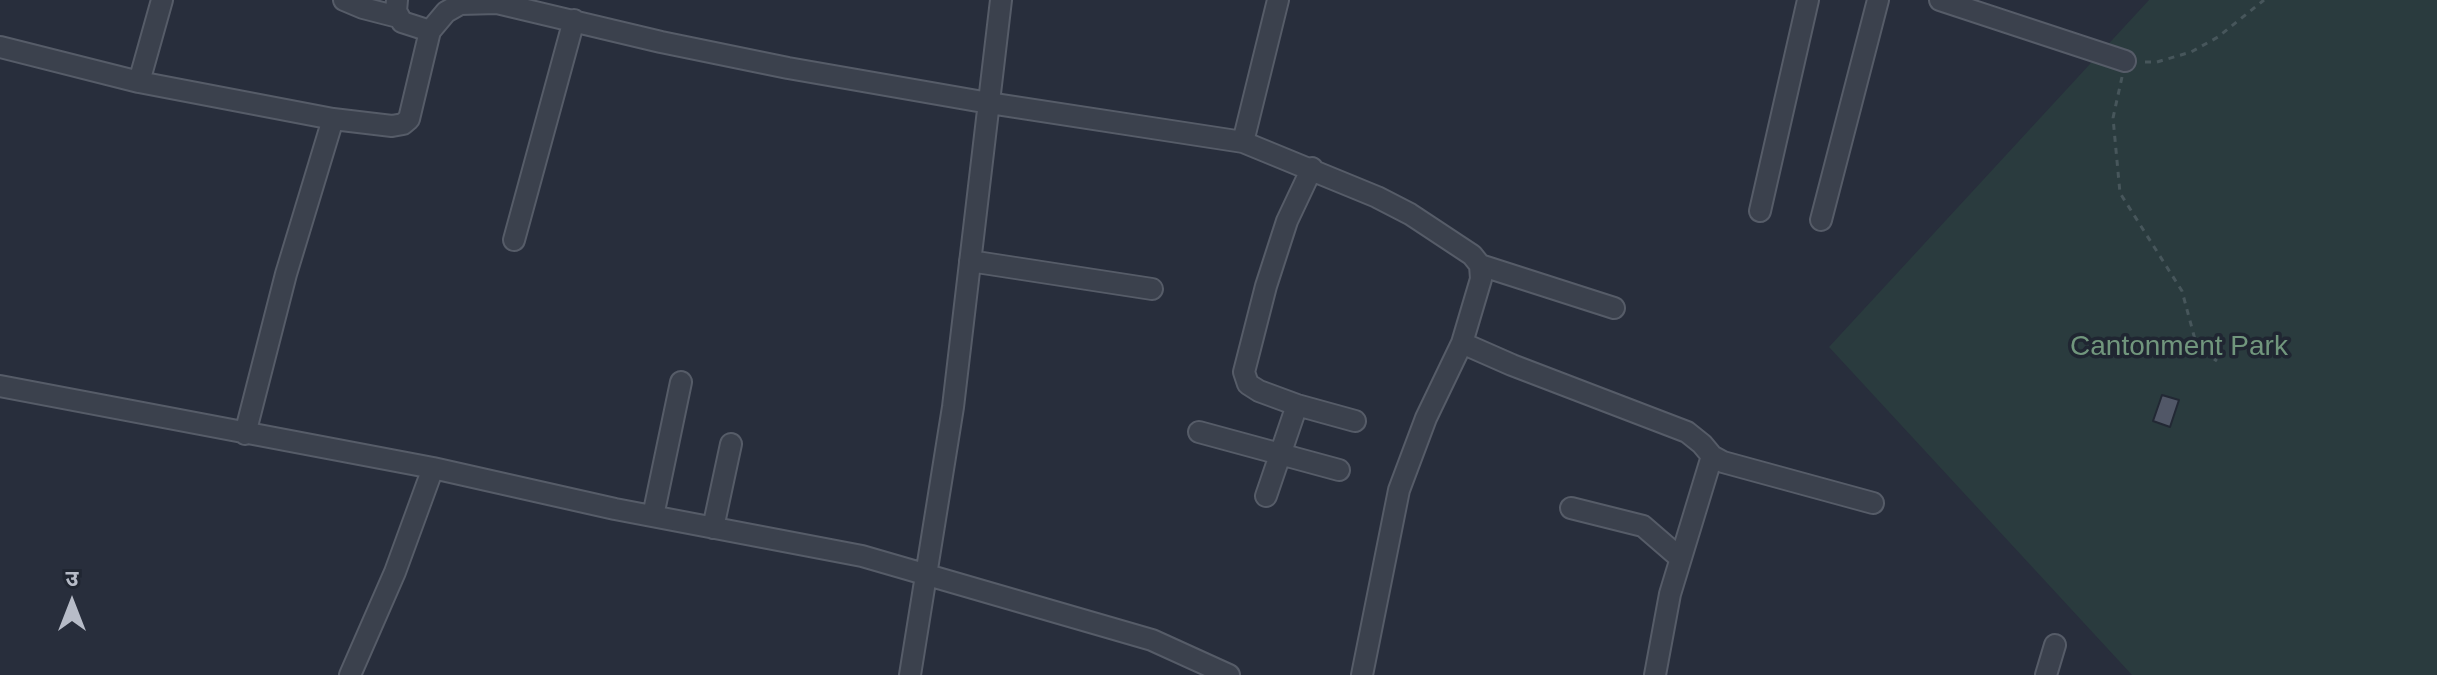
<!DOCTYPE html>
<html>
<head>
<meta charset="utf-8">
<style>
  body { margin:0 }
  #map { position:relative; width:2437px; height:675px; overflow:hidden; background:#282e3c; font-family:Helvetica,"Noto Sans Devanagari",sans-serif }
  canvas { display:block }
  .north { position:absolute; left:32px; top:563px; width:80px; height:80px; -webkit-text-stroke:6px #202632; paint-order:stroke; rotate:0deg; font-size:22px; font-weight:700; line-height:32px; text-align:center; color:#b7bcc8 }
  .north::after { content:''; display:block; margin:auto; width:28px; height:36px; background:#b7bcc8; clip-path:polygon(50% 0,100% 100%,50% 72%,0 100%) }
</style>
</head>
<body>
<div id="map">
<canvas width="2437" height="675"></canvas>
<div class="north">उ</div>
</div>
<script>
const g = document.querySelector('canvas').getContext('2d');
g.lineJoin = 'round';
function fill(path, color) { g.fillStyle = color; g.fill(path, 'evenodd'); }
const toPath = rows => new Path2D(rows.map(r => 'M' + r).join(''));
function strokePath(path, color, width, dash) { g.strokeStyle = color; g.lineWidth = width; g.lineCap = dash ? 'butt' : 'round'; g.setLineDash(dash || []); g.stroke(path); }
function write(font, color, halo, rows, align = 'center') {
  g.font = font + ' Helvetica,sans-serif'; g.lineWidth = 7; g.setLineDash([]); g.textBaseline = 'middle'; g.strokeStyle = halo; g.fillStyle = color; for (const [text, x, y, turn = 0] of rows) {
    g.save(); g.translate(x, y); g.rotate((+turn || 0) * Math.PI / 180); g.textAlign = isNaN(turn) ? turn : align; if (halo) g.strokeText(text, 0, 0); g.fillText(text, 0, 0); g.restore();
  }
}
fill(toPath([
  [2149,0,2437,0,2437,675,2132,675,1829,347]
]), '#2a3b3e');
const building = toPath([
  [2162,395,2179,400,2170,427,2153,421,2162,395]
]);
fill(building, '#515767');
strokePath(building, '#222834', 2);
const minor = toPath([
  [344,0,363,8,398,17],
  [397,0,396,11,402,22,430,31],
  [1940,0,2125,61],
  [0,47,139,82,333,119,392,126,403,124,409,119,430,31,446,12,460,4,497,3,661,42,788,68,989,103,1243,142,1377,197,1410,214,1472,255,1480,265,1481,279,1462,343,1426,418,1399,490,1362,675],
  [139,82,162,0],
  [1243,142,1278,0],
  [1312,168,1287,221,1266,286,1244,372,1248,384,1259,391,1297,405,1355,421],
  [1760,211,1808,0],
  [1821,220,1878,0],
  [514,240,574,20],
  [970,261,1152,289],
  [1480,265,1614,308],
  [1462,343,1512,365,1687,432,1702,444,1712,456,1723,462,1873,503],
  [0,386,433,468,615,509,862,556,1152,640,1229,675],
  [1199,432,1339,470],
  [245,434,286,274,333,119],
  [1266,496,1297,405],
  [1571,508,1643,526,1680,558],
  [653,516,681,382],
  [713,528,731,444],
  [350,675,395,572,433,468],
  [910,675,953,407,1001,0],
  [1655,675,1670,594,1712,456],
  [2046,675,2055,645]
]);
strokePath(minor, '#565c68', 24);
strokePath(toPath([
  [2145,62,2157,62,2191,52,2218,37,2264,0],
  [2122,77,2113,118,2120,193,2182,291,2197,347,2217,361]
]), '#47565b', 3, [6, 6]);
strokePath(minor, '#3b414d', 20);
write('28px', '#71967d', '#202632', [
  ["Cantonment Park",2179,347]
]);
</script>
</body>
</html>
